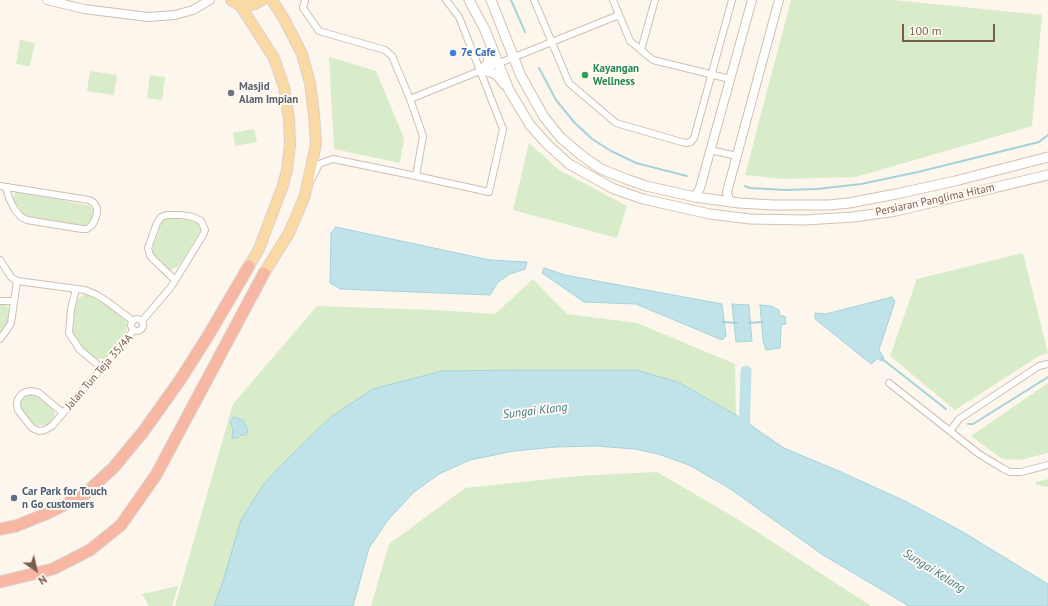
<!DOCTYPE html>
<html>
<head>
<meta charset="utf-8">
<style>
  body { margin:0 }
  #map { position:relative; width:1048px; height:606px; overflow:hidden; background:#fdf6ec; font-family:"PT Sans",sans-serif }
  canvas { display:block }
  .north { position:absolute; left:16px; top:550px; width:40px; height:40px; -webkit-text-stroke:3px #fffaf3; paint-order:stroke; rotate:146deg; font-size:11px; font-weight:700; line-height:16px; text-align:center; color:#7a5c4d }
  .north::after { content:''; display:block; margin:auto; width:14px; height:18px; background:#7a5c4d; clip-path:polygon(50% 0,100% 100%,50% 72%,0 100%) }
  .scale { position:absolute; left:902px; top:24px; width:93px; height:18px; box-sizing:border-box; border:2px solid #7a5c4d; border-top:0; padding-left:5px; font-size:12px; line-height:14px; white-space:nowrap; color:#7a5c4d; -webkit-text-stroke:3px #fffaf3; paint-order:stroke }
</style>
</head>
<body>
<div id="map">
<canvas width="1048" height="606"></canvas>
<div class="north">N</div>
<div class="scale">100 m</div>
</div>
<script>
const g = document.querySelector('canvas').getContext('2d');
g.lineJoin = 'round';
function fill(path, color) { g.fillStyle = color; g.fill(path, 'evenodd'); }
const toPath = rows => new Path2D(rows.map(r => 'M' + r).join(''));
function strokePath(path, color, width, dash) { g.strokeStyle = color; g.lineWidth = width; g.lineCap = dash ? 'butt' : 'round'; g.setLineDash(dash || []); g.stroke(path); }
function write(font, color, halo, rows, align = 'center') {
  g.font = font + ' "PT Sans",sans-serif'; g.lineWidth = 4; g.setLineDash([]); g.textBaseline = 'middle'; g.strokeStyle = halo; g.fillStyle = color; for (const [text, x, y, turn = 0] of rows) {
    g.save(); g.translate(x, y); g.rotate((+turn || 0) * Math.PI / 180); g.textAlign = isNaN(turn) ? turn : align; if (halo) g.strokeText(text, 0, 0); g.fillText(text, 0, 0); g.restore();
  }
}
fill(toPath([
  [791,0,893,0,1042,15,1032,126,856,177,782,179,745,175],
  [20,40,35,43,30,66,16,64],
  [329,57,376,71,404,138,400,163,334,149],
  [90,71,117,75,114,95,87,91],
  [150,75,165,77,162,100,147,98],
  [254,129,257,142,235,146,233,133],
  [529,143,559,170,627,206,617,238,513,210],
  [16,192,20,192,90,206,94,211,93,216,90,222,84,226,27,217,23,214,14,200,13,197],
  [169,218,196,222,200,225,201,230,180,264,177,267,170,270,155,257,153,253,153,247,161,223,165,219],
  [1023,253,1048,353,1039,356,955,410,890,356,917,279],
  [533,279,567,314,637,323,735,364,736,415,678,382,636,370,224,578,214,606,175,606,233,404,317,306,436,310,495,314],
  [85,294,106,304,127,322,126,333,104,359,96,359,82,347,73,333,72,325,75,308,78,299],
  [4,304,7,306,10,312,8,322,0,332,0,305],
  [1048,383,1048,453,1020,460,1002,459,971,436],
  [29,395,36,396,53,409,55,414,54,418,48,425,36,425,30,420,21,408,20,404,23,398],
  [657,472,734,517,871,606,371,606,389,544,465,488,578,476],
  [1048,479,1048,487,1036,485,1036,482],
  [178,586,172,606,149,606,142,594]
]), '#d8ecc9');
const water = toPath([
  [336,227,490,260,527,262,525,269,510,274,498,282,490,295,340,289,330,283,331,233,336,227],
  [544,268,565,275,722,304,726,336,722,340,636,304,584,302,542,273,544,268],
  [892,297,895,301,879,350,884,358,882,361,876,358,875,361,871,364,815,319,815,313,826,314,892,297],
  [732,304,749,305,752,341,736,342,732,304],
  [760,305,771,306,779,310,780,316,785,316,786,324,781,325,780,348,766,350,763,340,760,305],
  [520,370,636,370,678,382,736,415,784,448,841,472,907,502,963,532,1048,584,1048,606,909,606,823,555,729,488,689,465,658,454,635,449,595,446,556,447,514,451,470,460,439,474,413,493,388,520,369,548,353,606,214,606,224,578,241,520,263,485,289,457,332,416,373,389,442,371,520,370],
  [234,417,243,420,248,431,246,435,241,435,238,438,232,438,233,429,230,422,234,417]
]);
fill(water, '#bfe3e8');
strokePath(water, '#a5d3da', 1);
strokePath(toPath([
  [511,0,525,32],
  [539,68,556,100,574,122,592,139,611,151,636,163,687,176],
  [745,186,750,188,785,190,817,189,861,184,918,172,1039,142,1048,135],
  [723,322,737,323],
  [749,323,763,322],
  [881,358,946,409],
  [968,424,973,424,1048,377]
]), '#a5d3da', 2);
strokePath(toPath([
  [744,436,746,371]
]), '#bfe3e8', 11);
const minor = toPath([
  [305,0,303,8,319,31,385,50,392,56,410,99,423,136,416,176,489,192,503,129,459,17,446,0],
  [534,0,569,83,616,123,685,143,691,142,694,138,732,0],
  [613,0,630,41,653,60,730,79],
  [641,50,655,0],
  [410,99,619,15],
  [710,150,737,156],
  [312,178,319,164,333,159,416,176],
  [0,186,89,200,94,203,97,208,97,213,95,220,92,225,87,229,82,229,27,220,21,217,15,210,9,198,7,191,8,187],
  [0,260,11,277,17,281,85,290,97,295,108,302,133,321],
  [76,289,71,309,69,333,80,350,102,368],
  [0,301,14,301],
  '131 325a6 6 0 1 1 12 0a6 6 0 1 1-12 0Z',
  [142,321,171,287,203,235,205,230,201,221,193,217,181,215,167,215,161,217,157,223,148,248,150,255,153,259,175,280],
  [0,339,6,331,11,323,17,281],
  [889,383,979,454,1002,468,1010,472,1021,472,1048,465],
  [63,413,39,393,31,391,23,393,18,399,17,404,18,410,32,428,39,431,45,430,52,426,134,330],
  [950,431,959,419,1039,366,1048,364]
]);
const tertiary = toPath([
  [47,0,84,9,148,17,175,15,193,10,210,0],
  [695,197,700,188,752,0],
  [729,201,727,192,779,0]
]);
const secondary = toPath([
  [469,0,485,30,509,90,530,125,547,144,569,164,614,189,643,199,710,214,750,219,805,220,853,217,896,211,1048,175],
  [491,0,521,76,544,117,560,137,581,155,601,169,626,179,646,186,695,197,739,203,773,205,829,205,849,203,896,194,955,181,1048,157],
  [482,70,491,72,497,75,504,84],
  [482,70,488,63,491,46]
]);
const primary = toPath([
  [231,0,236,3,248,6,255,4,262,0],
  [240,5,274,58,284,87,289,119,290,144,287,170,282,188,259,249,249,266],
  [264,273,289,233,301,205,305,195,316,144,314,115,310,83,302,54,284,19,272,0]
]);
const motorway = toPath([
  [0,529,16,526,48,513,84,495,114,467,143,432,180,380,208,336,249,266],
  [0,582,53,569,90,550,121,525,156,475,264,273]
]);
strokePath(minor, '#d1beb0', 8);
strokePath(tertiary, '#d1beb0', 10);
strokePath(secondary, '#d6c0b0', 11);
strokePath(primary, '#dad1cd', 12);
strokePath(motorway, '#dad1cd', 13);
strokePath(minor, '#fff', 6);
strokePath(tertiary, '#fff', 8);
strokePath(secondary, '#fff', 9);
strokePath(primary, '#fbd9a5', 10);
strokePath(motorway, '#f7b7a3', 11);
for (const [x, y, r, color] of [
  [453,53,4,"#3f7fe0"],
  [585,75,4,"#2e9e5b"],
  [231,93,4,"#6b7280"],
  [14,498,4,"#5c6f8a"]
]) { const dot = new Path2D(); dot.arc(x, y, r, 0, 2 * Math.PI); g.fillStyle = color; g.fill(dot); strokePath(dot, '#fffaf3', 1.5); }
write('bold 11px', '#366cbe', '#fffaf3', [
  ["7e Cafe",461,53]
], 'left');
write('bold 11px', '#27864d', '#fffaf3', [
  ["Kayangan",593,69],
  ["Wellness",593,82]
], 'left');
write('bold 11px', '#5b616d', '#fffaf3', [
  ["Masjid",239,87],
  ["Alam Impian",239,100]
], 'left');
write('11px', '#7a5c4d', '#fffaf3', [
  ["Persiaran Panglima Hitam",935,200,-12],
  ["Jalan Tun Teja 35/4A",99,372,-49]
]);
write('bold 11px', '#4e5e75', '#fffaf3', [
  ["Car Park for Touch",22,492],
  ["n Go customers",22,505]
], 'left');
write('italic 12px', '#437c86', '#fffaf3', [
  ["Sungai Klang",535,411,-7],
  ["Sungai Kelang",934,571,32]
]);
</script>
</body>
</html>
